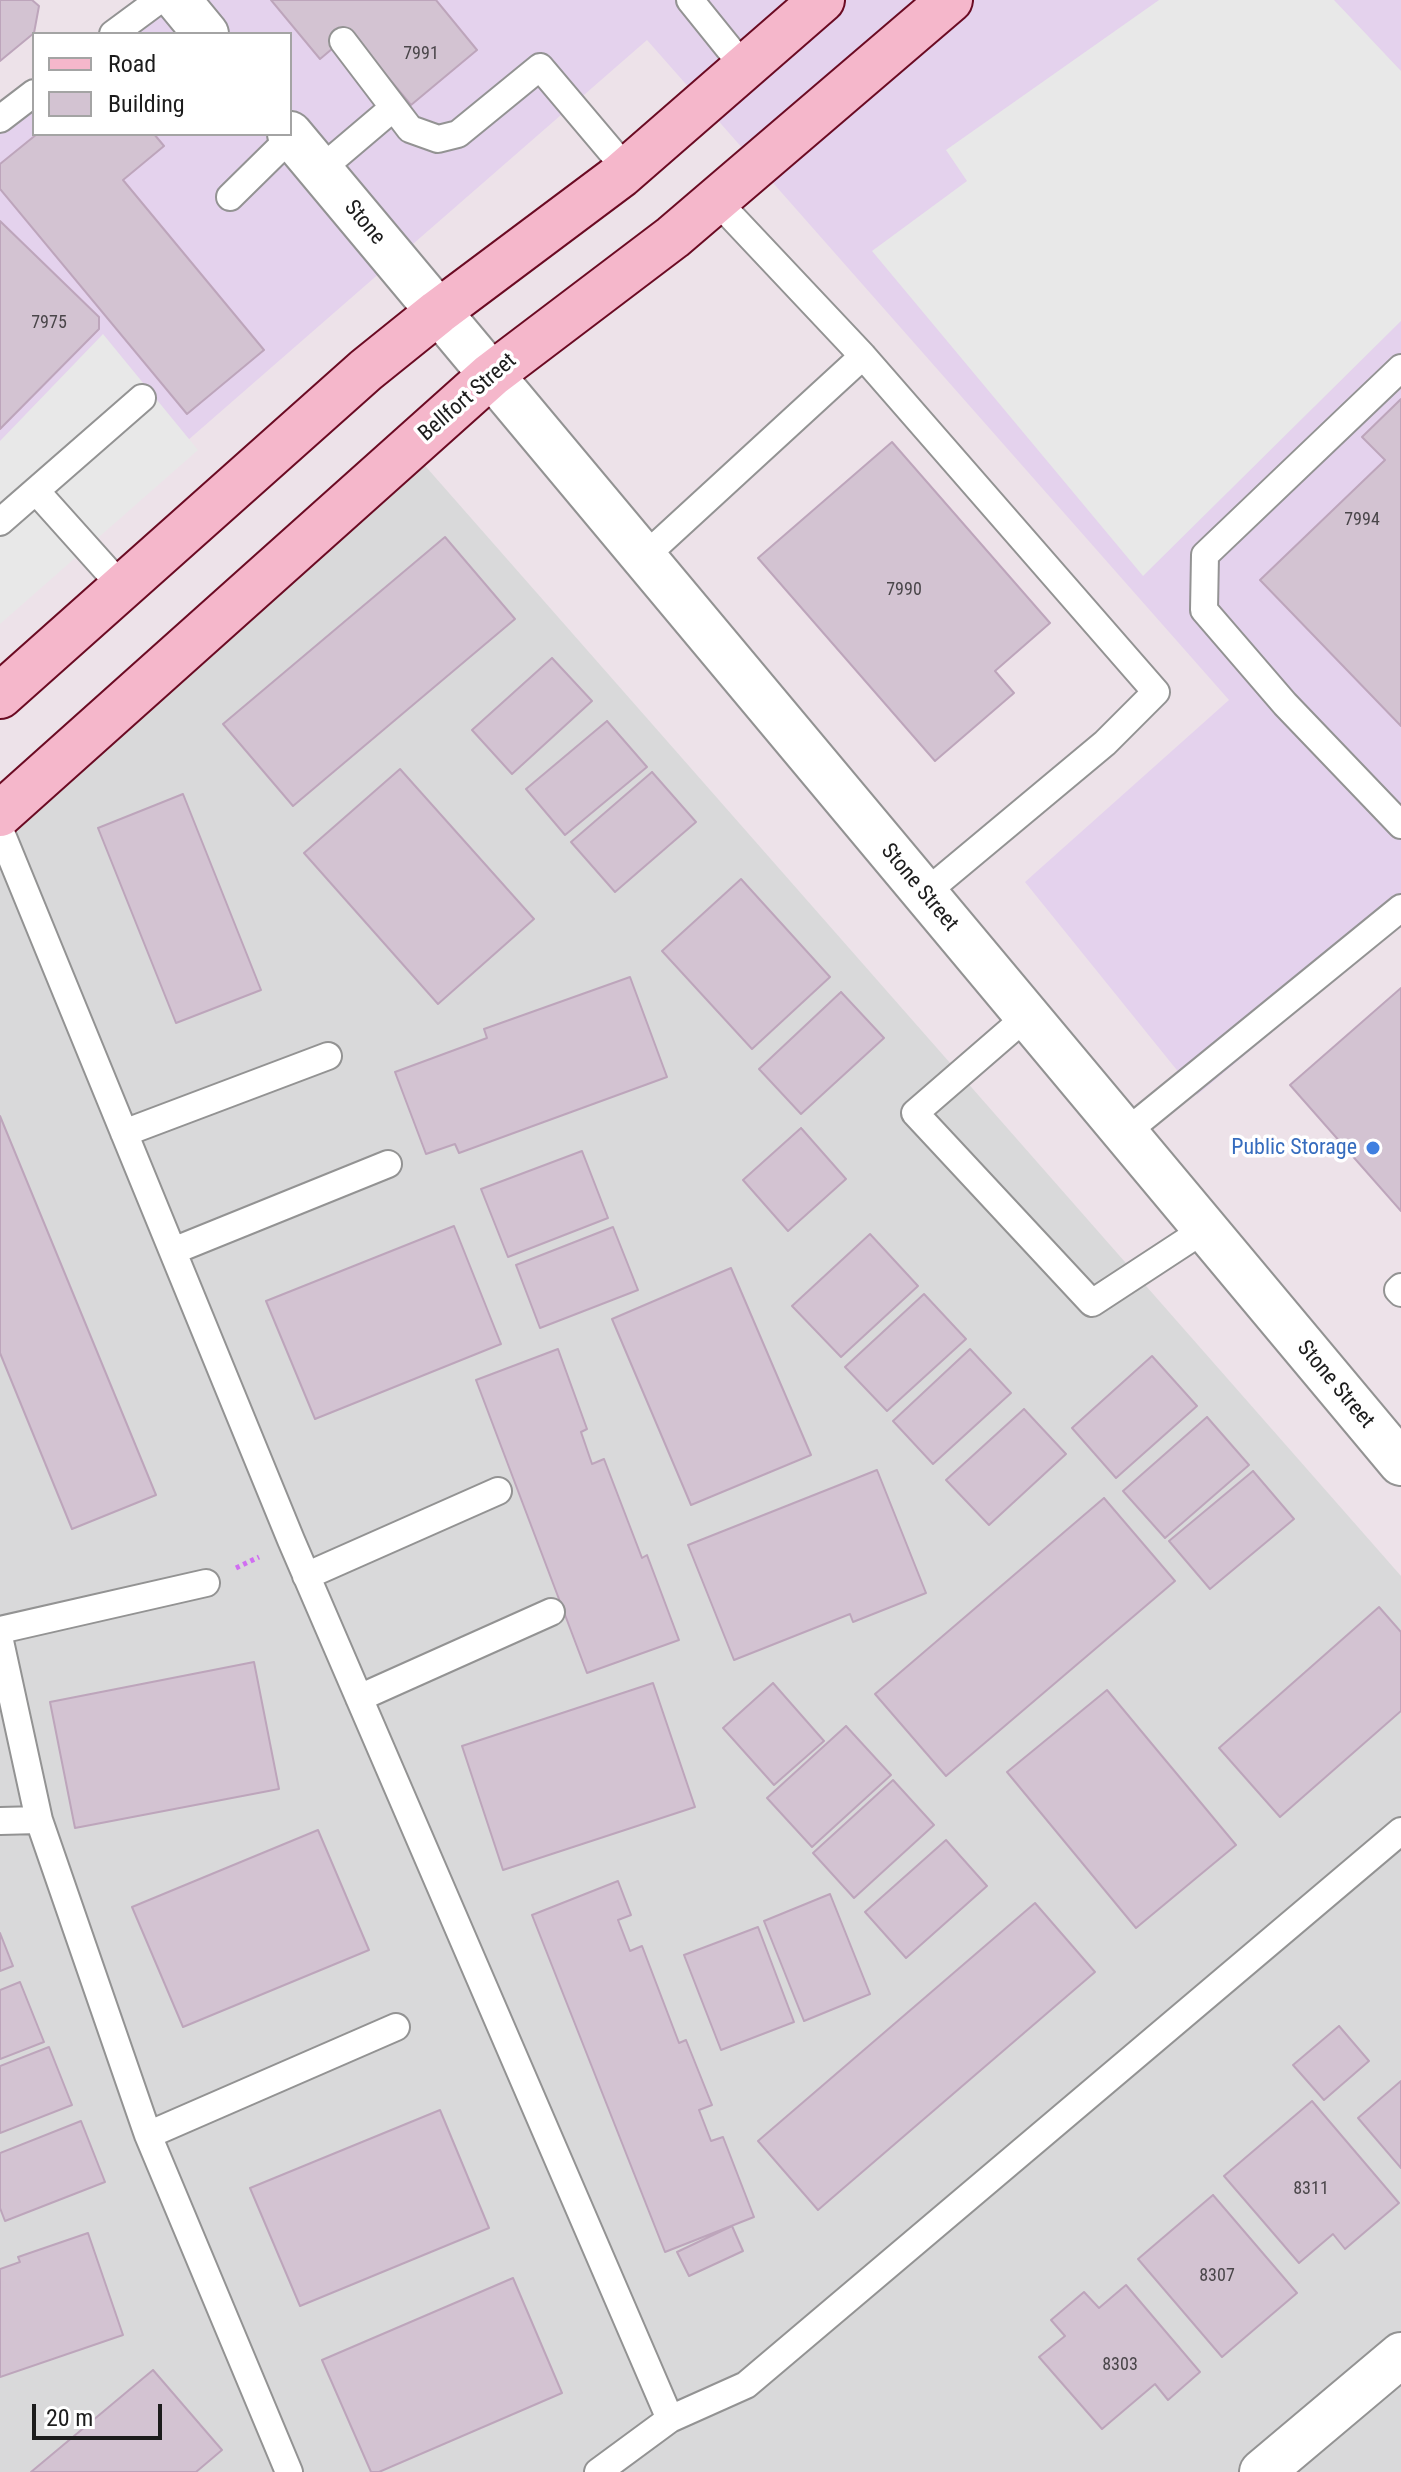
<!DOCTYPE html>
<html>
<head>
<meta charset="utf-8">
<style>
  body { margin:0 }
  #map { position:relative; width:1401px; height:2472px; overflow:hidden; background:#ede2e9; font-family:"Roboto Condensed",sans-serif }
  canvas { display:block }
  .legend { position:absolute; left:32px; top:32px; width:260px; height:104px; box-sizing:border-box; background:#fff; border:2px solid #a4a4a4; margin:0; padding:10px 14px; list-style:none; font-size:24px; color:#1c1c1c }
  .legend li { display:flex; align-items:center; gap:16px; height:40px }
  .legend b { width:40px; border:2px solid #a4a4a4 }
  .scale { position:absolute; left:32px; top:2404px; width:130px; height:36px; box-sizing:border-box; border:4px solid #1c1c1c; border-top:0; padding-left:10px; font-size:24px; line-height:28px; white-space:nowrap; color:#1c1c1c; -webkit-text-stroke:6px #fff; paint-order:stroke }
</style>
</head>
<body>
<div id="map">
<canvas width="1401" height="2472"></canvas>
<ul class="legend">
<li><b style="height:10px;background:#f5b7cb"></b>Road</li>
<li><b style="height:22px;background:#d3c3d2"></b>Building</li>
</ul>
<div class="scale">20 m</div>
</div>
<script>
const g = document.querySelector('canvas').getContext('2d');
g.lineJoin = 'round';
function fill(path, color) { g.fillStyle = color; g.fill(path, 'evenodd'); }
const toPath = rows => new Path2D(rows.map(r => 'M' + r).join(''));
function strokePath(path, color, width, dash) { g.strokeStyle = color; g.lineWidth = width; g.lineCap = dash ? 'butt' : 'round'; g.setLineDash(dash || []); g.stroke(path); }
function write(font, color, halo, rows, align = 'center') {
  g.font = font + ' "Roboto Condensed",sans-serif'; g.lineWidth = 7; g.setLineDash([]); g.textBaseline = 'middle'; g.strokeStyle = halo; g.fillStyle = color; for (const [text, x, y, turn = 0] of rows) {
    g.save(); g.translate(x, y); g.rotate((+turn || 0) * Math.PI / 180); g.textAlign = isNaN(turn) ? turn : align; if (halo) g.strokeText(text, 0, 0); g.fillText(text, 0, 0); g.restore();
  }
}
fill(toPath([
  [420,460,1401,1576,1401,2472,0,2472,0,845]
]), '#d9d9da');
fill(toPath([
  [157,0,1401,0,1401,924,1197,1095,1025,882,1229,700,647,40,0,604,0,109,34,85,34,134,290,134,290,34,108,34]
]), '#e4d2ed');
fill(toPath([
  [1159,0,1334,0,1401,71,1401,321,1143,576,872,251,967,181,946,150],
  [103,334,198,450,0,624,0,441]
]), '#e8e8e8');
const building = toPath([
  [0,0,32,0,39,6,34,33,0,61,0,0],
  [271,0,436,0,477,50,411,105,351,33,320,59,271,0],
  [37,134,154,134,164,146,123,180,264,350,187,414,0,189,0,164,37,134],
  [0,221,99,317,99,329,0,429,0,221],
  [1401,399,1401,726,1260,580,1385,460,1362,437,1401,399],
  [892,442,1050,623,995,671,1014,693,935,761,758,558,892,442],
  [445,537,515,619,293,806,223,724,445,537],
  [552,658,592,701,512,774,472,730,552,658],
  [607,721,647,767,565,835,526,789,607,721],
  [400,769,534,919,438,1004,304,853,400,769],
  [652,772,696,822,615,892,571,842,652,772],
  [183,794,261,990,176,1023,98,828,183,794],
  [741,879,830,977,752,1049,662,951,741,879],
  [630,977,667,1077,459,1153,455,1144,426,1154,395,1072,487,1038,484,1029,630,977],
  [1401,988,1401,1211,1290,1085,1401,988],
  [841,992,884,1038,801,1114,759,1069,841,992],
  [0,1116,156,1495,72,1529,0,1353,0,1116],
  [801,1128,846,1179,788,1231,743,1180,801,1128],
  [582,1151,608,1218,508,1257,481,1189,582,1151],
  [454,1226,501,1344,315,1419,266,1301,454,1226],
  [613,1227,638,1290,540,1328,516,1265,613,1227],
  [870,1234,918,1286,841,1357,792,1306,870,1234],
  [731,1268,811,1455,691,1505,612,1319,731,1268],
  [924,1294,966,1339,887,1411,845,1367,924,1294],
  [558,1349,587,1429,581,1432,592,1464,604,1459,642,1558,647,1555,679,1640,587,1673,476,1380,558,1349],
  [970,1349,1011,1393,933,1464,893,1421,970,1349],
  [1152,1356,1197,1406,1116,1478,1072,1428,1152,1356],
  [1024,1409,1066,1454,989,1525,946,1480,1024,1409],
  [1207,1417,1249,1465,1165,1538,1123,1491,1207,1417],
  [877,1470,926,1593,853,1622,850,1614,734,1660,688,1545,877,1470],
  [1253,1471,1294,1519,1210,1589,1169,1541,1253,1471],
  [1104,1498,1175,1581,946,1776,875,1694,1104,1498],
  [1379,1607,1401,1632,1401,1711,1280,1817,1219,1748,1379,1607],
  [254,1662,279,1789,75,1828,50,1702,254,1662],
  [653,1683,695,1807,503,1870,462,1746,653,1683],
  [773,1683,824,1741,774,1785,723,1728,773,1683],
  [1107,1690,1236,1845,1136,1928,1007,1772,1107,1690],
  [846,1726,891,1775,812,1847,767,1798,846,1726],
  [893,1780,934,1825,854,1898,813,1853,893,1780],
  [318,1830,369,1950,183,2027,132,1907,318,1830],
  [946,1840,987,1886,906,1958,865,1912,946,1840],
  [618,1881,631,1915,618,1920,630,1951,642,1946,679,2043,686,2040,712,2105,699,2110,711,2141,723,2137,754,2217,665,2252,532,1915,618,1881],
  [830,1894,870,1994,804,2021,764,1921,830,1894],
  [1035,1903,1095,1972,818,2210,758,2141,1035,1903],
  [758,1927,794,2022,721,2050,684,1955,758,1927],
  [0,1933,13,1966,0,1971,0,1933],
  [20,1982,44,2042,0,2059,0,1990,20,1982],
  [1339,2026,1369,2061,1324,2100,1293,2065,1339,2026],
  [49,2047,72,2105,0,2133,0,2066,49,2047],
  [1401,2081,1401,2168,1358,2118,1401,2081],
  [1312,2101,1399,2203,1345,2249,1333,2234,1299,2263,1224,2176,1312,2101],
  [440,2110,489,2228,300,2306,250,2188,440,2110],
  [81,2121,105,2182,5,2221,0,2208,0,2153,81,2121],
  [1213,2195,1297,2293,1222,2357,1138,2259,1213,2195],
  [732,2226,743,2251,689,2276,677,2252,732,2226],
  [88,2233,123,2335,0,2377,0,2269,20,2262,18,2257,88,2233],
  [513,2278,562,2393,379,2472,371,2472,322,2360,513,2278],
  [1126,2285,1200,2372,1168,2400,1155,2384,1102,2429,1039,2357,1065,2336,1051,2320,1084,2292,1099,2308,1126,2285],
  [153,2370,222,2450,196,2472,31,2472,153,2370]
]);
fill(building, '#d3c3d2');
strokePath(building, '#bda5bb', 2);
const service = toPath([
  [690,0,744,67],
  [113,34,159,0],
  [343,41,410,129,438,139,458,134,540,67,627,170],
  [0,119,34,93],
  [320,170,393,108],
  [230,197,292,136],
  [863,356,1156,692,1105,743,924,894],
  [1401,368,1205,555,1204,610,1285,704,1401,825],
  [36,491,122,587],
  [0,522,142,398],
  [643,558,863,356,716,200],
  [0,830,291,1540,670,2419],
  [1027,1016,915,1113,1092,1303,1205,1229],
  [124,1133,328,1056],
  [1125,1133,1401,908],
  [173,1251,388,1164],
  [1401,1287,1398,1290,1401,1293],
  [306,1576,498,1491],
  [0,1630,206,1583],
  [0,1641,39,1820,148,2135,289,2472],
  [359,1698,551,1612],
  [0,1821,39,1820],
  [148,2135,396,2027],
  [598,2472,670,2419,746,2385,1401,1831]
]);
const minor = toPath([
  [178,0,206,34],
  [290,134,1401,1463],
  [1262,2472,1401,2355]
]);
const secondary = toPath([
  [0,696,366,370,438,312,621,175,822,0],
  [0,814,491,375,673,237,950,0]
]);
strokePath(service, '#939393', 30);
strokePath(minor, '#939393', 48);
strokePath(secondary, '#6b0b23', 48);
strokePath(toPath([
  [236,1568,259,1557]
]), '#d06ef1', 5, [4, 4]);
strokePath(service, '#fff', 26);
strokePath(minor, '#fff', 44);
strokePath(secondary, '#f5b7cb', 44);
for (const [x, y, r, color] of [
  [1373,1148,8,"#3f7fe0"]
]) { const dot = new Path2D(); dot.arc(x, y, r, 0, 2 * Math.PI); g.fillStyle = color; g.fill(dot); strokePath(dot, '#fff', 3); }
write('18px', '#4a464a', null, [
  ["7991",421,54],
  ["7975",49,323],
  ["7994",1362,520],
  ["7990",904,590],
  ["8311",1311,2189],
  ["8307",1217,2276],
  ["8303",1120,2365]
]);
write('22px', '#1c1c1c', '#fff', [
  ["Stone",364,223,50],
  ["Bellfort Street",468,398,-41],
  ["Stone Street",919,888,50],
  ["Stone Street",1335,1385,50]
]);
write('22px', '#366cbe', '#fff', [
  ["Public Storage",1357,1148]
], 'right');
</script>
</body>
</html>
